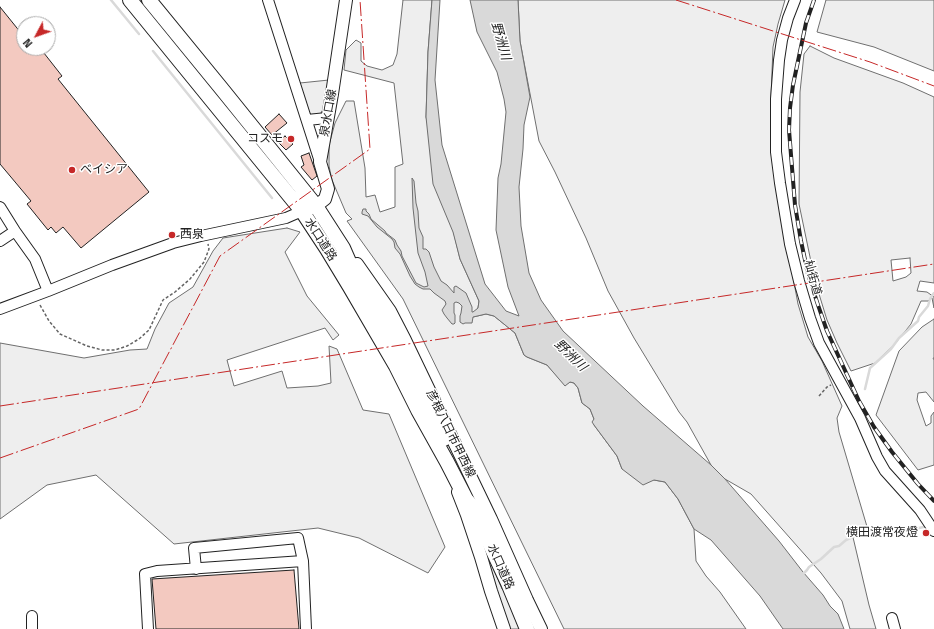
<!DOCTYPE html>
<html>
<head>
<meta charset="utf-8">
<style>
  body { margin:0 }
  #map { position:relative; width:934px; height:629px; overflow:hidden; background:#fff; font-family:"Titillium Web",sans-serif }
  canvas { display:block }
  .north { position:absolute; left:16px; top:16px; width:40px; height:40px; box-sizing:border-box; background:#fff; border:1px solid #a7a7a7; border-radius:50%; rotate:229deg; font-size:11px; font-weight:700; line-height:16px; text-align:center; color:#222 }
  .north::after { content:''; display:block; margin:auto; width:14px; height:18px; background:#c62828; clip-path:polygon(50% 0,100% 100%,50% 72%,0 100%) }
</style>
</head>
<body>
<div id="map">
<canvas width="934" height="629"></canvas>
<div class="north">N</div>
</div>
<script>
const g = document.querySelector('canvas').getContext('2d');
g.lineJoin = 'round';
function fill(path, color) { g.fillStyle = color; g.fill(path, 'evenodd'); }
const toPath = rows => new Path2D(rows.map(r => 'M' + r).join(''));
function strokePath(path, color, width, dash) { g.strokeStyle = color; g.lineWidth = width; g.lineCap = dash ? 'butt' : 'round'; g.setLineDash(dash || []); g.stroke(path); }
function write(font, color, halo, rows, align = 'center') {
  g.font = font + ' "Titillium Web","Noto Sans JP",sans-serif'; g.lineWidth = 3; g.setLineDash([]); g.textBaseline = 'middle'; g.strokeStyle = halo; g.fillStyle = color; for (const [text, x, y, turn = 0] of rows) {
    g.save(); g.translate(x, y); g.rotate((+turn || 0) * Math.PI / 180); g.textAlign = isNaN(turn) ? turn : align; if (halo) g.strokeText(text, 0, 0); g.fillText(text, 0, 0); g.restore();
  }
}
const green = toPath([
  [403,0,432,0,428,52,426,117,460,259,479,301,478,308,473,313,473,317,486,314,494,316,515,333,524,355,527,357,547,365,565,385,570,382,574,383,578,388,582,403,590,409,594,419,594,425,617,456,622,469,654,480,665,482,678,499,694,529,696,561,706,576,720,592,746,629,564,629,403,299,347,221,352,219,346,213,332,180,329,166,329,145,335,123,346,101,354,101,365,168,366,197,375,195,380,212,395,207,395,167,403,164,394,83,344,70,346,50,356,40,361,43,361,61,367,66,382,70,393,65,397,54,403,0],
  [518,0,785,0,778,24,773,47,771,97,773,143,786,240,798,304,808,337,822,361,842,406,837,418,839,432,868,530,852,533,869,605,876,629,850,629,842,601,821,573,751,494,725,479,711,465,687,422,679,412,634,338,608,291,586,238,555,172,539,141,520,41,518,0],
  [826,0,934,0,934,71,874,47,817,32,826,0],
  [810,46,834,58,903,83,934,97,934,283,920,281,917,291,927,292,934,297,934,308,932,298,928,301,921,301,911,324,894,345,875,363,851,371,837,343,827,320,815,281,799,204,800,92,804,54,810,46],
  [910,258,911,273,906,277,893,281,891,260,910,258],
  [329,80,325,106,318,118,308,115,300,83,329,80],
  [287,228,300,232,285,252,307,296,339,335,333,340,325,328,227,360,234,386,282,371,287,388,318,386,331,383,329,346,337,349,363,410,389,414,445,547,428,573,359,538,318,528,174,544,96,475,47,485,0,519,0,343,84,358,130,350,147,349,155,329,169,303,193,287,213,251,223,238,287,228],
  [934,319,934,357,933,359,934,359,934,402,926,392,918,393,917,400,926,426,931,423,931,416,934,412,934,465,918,470,876,415,899,351,922,327,934,319],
  [472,516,502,589,515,583,535,629,506,629,472,516]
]);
fill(green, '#eee');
strokePath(green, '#6f6f6f', 1);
const water = toPath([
  [432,0,440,0,435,80,442,145,485,284,506,311,519,316,508,287,496,230,498,178,501,164,506,112,504,99,497,72,477,32,470,0,518,0,520,41,530,97,524,125,523,149,519,187,521,226,529,273,541,300,563,331,643,406,711,465,725,479,779,541,803,572,823,595,830,606,838,614,844,629,783,629,760,596,711,540,694,529,678,499,665,482,654,480,643,485,622,469,617,456,594,425,592,422,594,419,590,409,582,403,578,388,574,383,570,382,565,386,547,365,527,357,524,355,515,333,494,316,486,314,473,317,472,323,465,323,463,324,460,322,460,316,461,313,462,306,459,303,456,302,454,303,454,313,455,315,455,323,454,324,452,324,447,318,444,314,442,310,446,304,445,301,434,293,430,289,423,289,419,287,415,284,410,276,400,254,395,248,394,242,392,239,377,227,368,216,362,214,362,212,363,209,366,209,366,211,369,214,371,219,385,231,386,233,395,240,397,245,401,251,402,256,416,283,424,287,428,286,425,272,418,253,413,208,412,178,414,181,416,203,418,211,419,228,423,237,423,249,426,249,429,252,434,267,441,281,447,285,454,293,454,287,456,286,466,293,472,307,472,312,473,312,478,308,479,301,460,259,453,232,433,184,426,117,428,52,432,0]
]);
fill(water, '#d9d9d9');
strokePath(water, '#6f6f6f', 1);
strokePath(toPath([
  [111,0,139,34],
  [153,51,272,198],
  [865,389,870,368,891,349,899,338,918,321,919,317,928,306,930,299,934,293],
  [803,574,807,570,809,567,821,559,834,547,839,546,846,540,863,532,877,529,890,528,919,528,928,526]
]), '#d9d9d9', 2.5);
const building = toPath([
  [0,7,21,33,24,30,24,48,40,48,62,76,58,79,149,192,81,248,63,227,56,233,51,227,48,230,27,204,31,201,0,164,0,7],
  [279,114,287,123,272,135,265,127,279,114],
  [285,136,293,144,286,150,278,142,285,136],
  [309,153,317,176,312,180,301,167,304,165,301,156,309,153],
  [294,570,299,629,156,629,152,579,294,570]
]);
fill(building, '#f3c9c0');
strokePath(building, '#222', 1);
const minor = toPath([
  [268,0,320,162],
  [795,0,788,18,782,40,779,60,776,99,776,152,780,183,790,244,799,281,810,318,819,343,860,418,877,457,885,471,920,510,934,531],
  [307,120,327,118],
  [0,207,15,231,35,259,48,291],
  [0,241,15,231],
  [0,309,48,291,112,265,173,243,201,236,286,218,302,211],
  [196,569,194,548,298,538,303,561,306,629],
  [32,616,32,629],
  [892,618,895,629],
  [148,629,145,574,157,571,303,561]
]);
const major = toPath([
  [309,209,316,206,325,199,328,189,320,162,332,94,346,0],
  [357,264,390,311,405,340,491,519,527,600,541,629],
  [458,492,467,515,481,557,491,591,504,629]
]);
const highway = toPath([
  [130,0,302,211,327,249,350,287,396,366,418,410,447,462,466,499,472,506,508,583,527,629],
  [149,0,221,88,316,206,343,248,350,264,378,309,420,388,444,439]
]);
strokePath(minor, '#222', 12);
strokePath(major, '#222', 14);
strokePath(highway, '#222', 16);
strokePath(toPath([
  [40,305,49,321,60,334,87,346,102,350,115,350,127,346,139,339,149,330,163,300,175,292,190,279,204,262,209,249,208,244],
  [819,396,827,387,831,385]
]), '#646464', 1.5, [3, 2]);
strokePath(minor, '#fff', 10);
strokePath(major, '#fff', 12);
strokePath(highway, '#fff', 14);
const rail = toPath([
  [814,0,806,23,793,85,790,108,789,130,795,205,801,241,808,274,817,302,827,331,859,401,874,427,892,452,918,484,934,501]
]);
strokePath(rail, '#222', 4);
strokePath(rail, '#fff', 2.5, [8]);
strokePath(toPath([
  [676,0,870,62,934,86],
  [0,406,934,264],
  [0,458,139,409,220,256,370,149,360,0]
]), '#c62828', 1, [14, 3, 2, 3]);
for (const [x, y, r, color] of [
  [291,139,4,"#c62828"],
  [72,170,4,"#c62828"],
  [172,235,4,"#c62828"],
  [926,533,4,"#c62828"]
]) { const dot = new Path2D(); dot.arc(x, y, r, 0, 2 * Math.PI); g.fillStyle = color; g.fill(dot); strokePath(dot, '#fff', 1.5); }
write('12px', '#222', '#fff', [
  ["泉水口線",329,113,-80],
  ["水口道路",320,240,57],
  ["杣街道",812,278,75],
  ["彦根八日市甲西線",450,434,64],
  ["水口道路",500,567,66]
]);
write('12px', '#222', '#fff', [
  ["コスモ",283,139],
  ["ベイシア",80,170,"left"],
  ["西泉",180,235,"left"],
  ["横田渡常夜燈",918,533]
], 'right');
write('italic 13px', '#222', '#fff', [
  ["野洲川",500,41,74],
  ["野洲川",570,356,44]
]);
</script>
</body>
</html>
